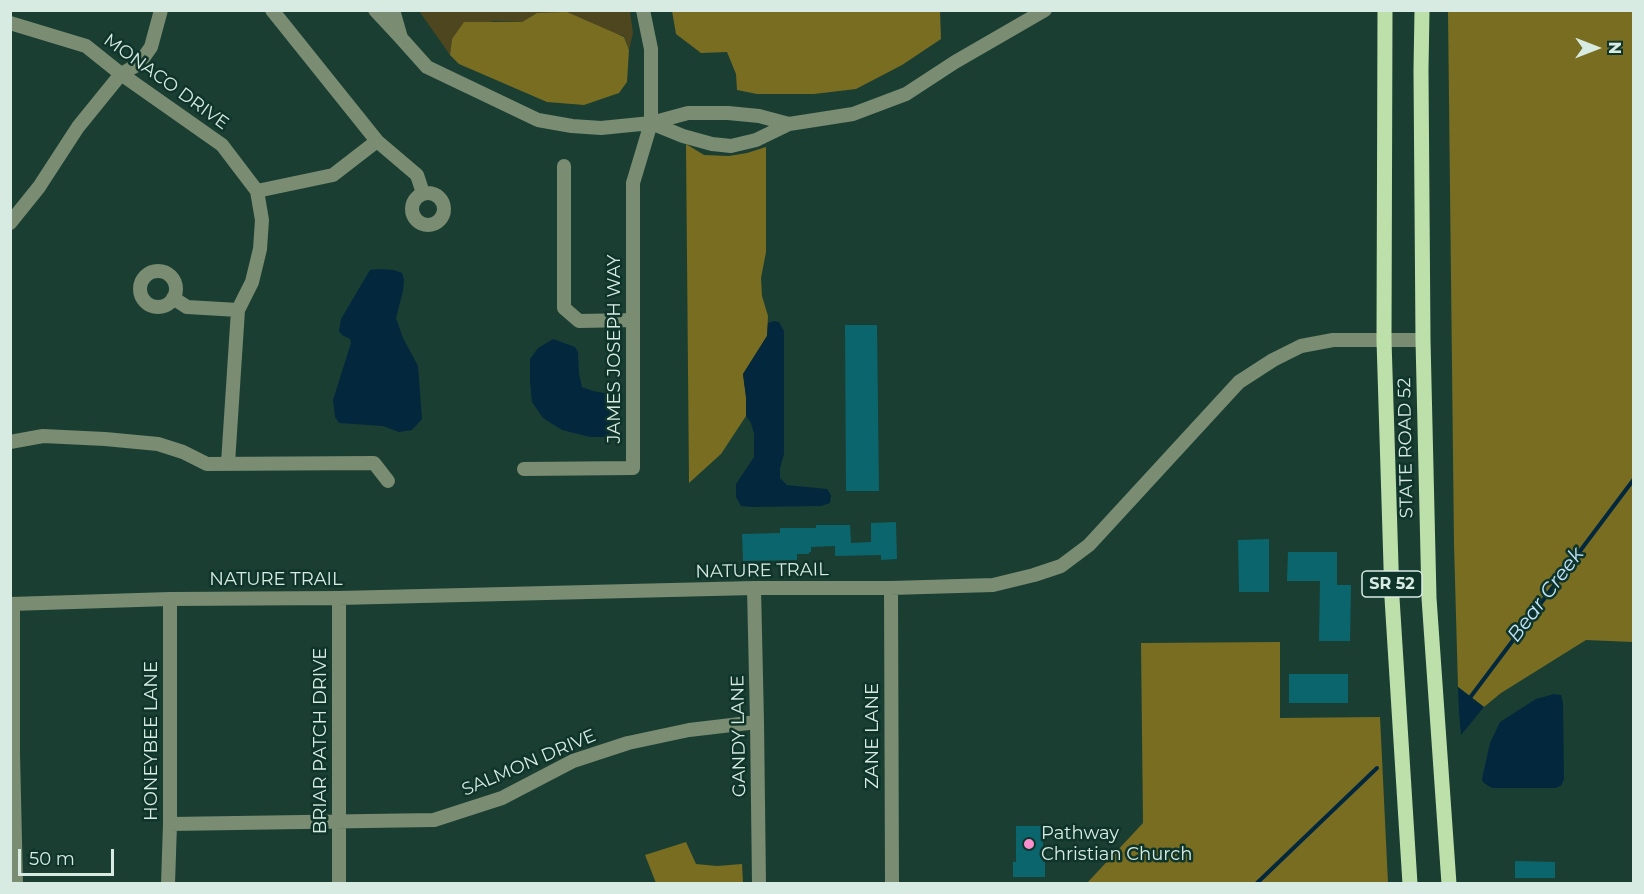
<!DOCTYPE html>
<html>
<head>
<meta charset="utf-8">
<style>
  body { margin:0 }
  #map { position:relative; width:1644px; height:894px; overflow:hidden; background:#1b3e33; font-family:Montserrat,sans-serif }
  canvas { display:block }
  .frame { position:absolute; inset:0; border:12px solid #d7ebe3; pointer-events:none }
  .north { position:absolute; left:1566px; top:18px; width:60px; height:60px; -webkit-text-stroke:4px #0f3429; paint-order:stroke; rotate:90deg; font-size:16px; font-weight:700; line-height:24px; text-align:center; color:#d7ebe3 }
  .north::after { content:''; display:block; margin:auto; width:21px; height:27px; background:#d7ebe3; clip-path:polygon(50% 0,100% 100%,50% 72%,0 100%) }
  .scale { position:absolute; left:18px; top:849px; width:96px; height:27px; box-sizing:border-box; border:3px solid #d7ebe3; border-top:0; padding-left:8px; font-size:18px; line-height:21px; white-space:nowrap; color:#d7ebe3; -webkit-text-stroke:4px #0f3429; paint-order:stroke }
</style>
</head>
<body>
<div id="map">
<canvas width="1644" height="894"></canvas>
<div class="frame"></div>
<div class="north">N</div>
<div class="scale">50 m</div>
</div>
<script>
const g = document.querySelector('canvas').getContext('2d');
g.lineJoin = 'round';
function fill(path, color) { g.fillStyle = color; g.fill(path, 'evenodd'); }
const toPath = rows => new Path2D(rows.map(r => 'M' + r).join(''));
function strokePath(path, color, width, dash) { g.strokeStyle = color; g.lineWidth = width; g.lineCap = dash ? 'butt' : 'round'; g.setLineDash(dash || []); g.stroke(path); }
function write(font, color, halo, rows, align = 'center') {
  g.font = font + ' Montserrat,sans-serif'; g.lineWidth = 5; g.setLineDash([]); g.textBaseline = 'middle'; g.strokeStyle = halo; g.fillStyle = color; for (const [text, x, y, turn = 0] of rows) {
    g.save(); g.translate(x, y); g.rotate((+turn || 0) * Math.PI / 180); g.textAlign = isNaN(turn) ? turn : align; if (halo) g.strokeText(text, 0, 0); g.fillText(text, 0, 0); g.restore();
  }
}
fill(toPath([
  [419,11,630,11,633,33,629,50,624,36,537,13,522,22,493,21,452,39,450,55]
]), '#4d461e');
fill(toPath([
  [672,11,940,11,941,39,902,65,856,89,814,94,757,94,737,90,736,74,727,52,701,53,676,34],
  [1448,11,1633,11,1633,642,1586,640,1501,693,1484,707,1458,687,1454,544],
  [567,12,624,37,629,50,627,82,619,93,584,105,547,102,459,64,450,55,452,39,464,22,522,22,537,13],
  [686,144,704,155,729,156,747,153,766,147,766,252,761,278,762,296,768,316,767,336,743,374,746,397,746,416,721,454,689,483],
  [1280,642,1280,718,1380,717,1388,883,1087,883,1143,823,1141,643],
  [686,842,696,864,717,866,742,864,743,883,656,883,645,855]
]), '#796d22');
fill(toPath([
  [379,269,394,270,402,273,404,279,403,291,396,318,403,338,418,366,422,419,412,430,399,432,383,426,339,423,335,417,333,400,351,343,350,339,342,335,339,331,341,319,370,270],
  [774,321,779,322,784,331,784,454,780,468,780,478,787,485,827,489,831,495,830,503,821,506,753,507,741,506,736,497,736,484,754,457,754,434,751,423,746,416,746,397,743,374,767,336,768,323],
  [553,339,575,347,578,352,579,374,582,387,593,391,615,395,619,401,618,417,615,430,605,437,590,437,562,430,543,418,532,402,530,382,530,359,538,348],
  [1458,687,1484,707,1461,735,1459,712],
  [1554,694,1561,695,1563,703,1564,779,1561,786,1555,788,1492,788,1484,783,1482,780,1483,774,1490,743,1500,722,1536,699]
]), '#03283e');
strokePath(toPath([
  [1469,699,1634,479],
  [1256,884,1377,768]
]), '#03283e', 4);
fill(toPath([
  [845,325,877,325,879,491,846,491],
  [896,522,897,559,881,560,881,555,835,556,835,546,811,547,811,552,809,552,809,554,797,554,797,560,743,561,742,534,780,533,780,528,816,528,816,525,850,525,851,543,871,542,871,523],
  [1269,539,1269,592,1239,592,1238,540],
  [1288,552,1337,552,1337,585,1351,585,1350,641,1319,641,1320,581,1287,581],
  [1289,674,1348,674,1348,703,1289,703],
  [1016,826,1043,826,1043,862,1045,862,1045,877,1013,877,1013,862,1016,862],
  [1515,861,1555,862,1555,878,1515,878]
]), '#0b656d');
strokePath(toPath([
  [272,10,377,141,417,175,423,193],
  [375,10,401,38,393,10],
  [10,23,86,46,121,74,222,145,257,191,262,220,260,249,252,282,238,310,228,463],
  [401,38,427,67,538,120,572,126,601,128,651,123,688,113,728,113,759,116,789,124,756,140,731,146,712,144,683,136,651,123],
  [789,124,853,114,906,94,955,62,1045,10],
  [564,166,564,308,579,321,633,320],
  [257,191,333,175,377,141],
  '412 209a16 16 0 1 1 32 0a16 16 0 1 1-32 0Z',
  [10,223,39,187,78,127,121,74,139,64,151,47,161,10],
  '140 289a18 18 0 1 1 36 0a18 18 0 1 1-36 0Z',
  [173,298,187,307,238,310],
  [10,442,43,436,105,439,158,444,183,452,207,464,374,463,388,481],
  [524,469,633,468,633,183,651,123,651,49,643,10],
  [754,588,757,722,759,884],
  [891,588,892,884],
  [10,604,170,599,339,598,754,588,891,588,993,585,1034,575,1061,566,1089,545,1239,382,1273,360,1301,346,1333,340,1423,340],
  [13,604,13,754,16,884],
  [170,824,434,820,502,798,573,761,628,743,689,730,757,722],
  [168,884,170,824,170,599],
  [339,884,339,598]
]), '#7a8c72', 14);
strokePath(toPath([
  [1385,10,1384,340,1392,598,1410,884],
  [1422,10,1421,70,1423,340,1429,598,1449,884]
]), '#bde0ab', 15);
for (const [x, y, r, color] of [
  [1029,844,6,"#f790cd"]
]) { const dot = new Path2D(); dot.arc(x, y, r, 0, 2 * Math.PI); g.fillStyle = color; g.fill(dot); strokePath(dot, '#0f3429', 2); }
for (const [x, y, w] of [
  [1392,584,60]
]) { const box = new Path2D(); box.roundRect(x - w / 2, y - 13, w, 26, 4.5); g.fillStyle = '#0f3429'; g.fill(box); strokePath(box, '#d7ebe3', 1.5); }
write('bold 16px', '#d7ebe3', null, [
  ["SR 52",1392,584]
]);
write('18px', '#d7ebe3', '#0f3429', [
  ["MONACO DRIVE",166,82,36],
  ["JAMES JOSEPH WAY",615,349,-90],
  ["STATE ROAD 52",1406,448,-91],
  ["NATURE TRAIL",762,571,-1],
  ["NATURE TRAIL",276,580],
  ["GANDY LANE",739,736,-91],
  ["ZANE LANE",873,736,-90],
  ["HONEYBEE LANE",152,741,-90],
  ["BRIAR PATCH DRIVE",321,741,-90],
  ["SALMON DRIVE",529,763,-23]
]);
write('18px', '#d7ebe3', '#0f3429', [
  ["Pathway",1041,834],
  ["Christian Church",1041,855]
], 'left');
write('italic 20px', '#c3e5fe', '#0f3429', [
  ["Bear Creek",1546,595,-53]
]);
</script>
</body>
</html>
